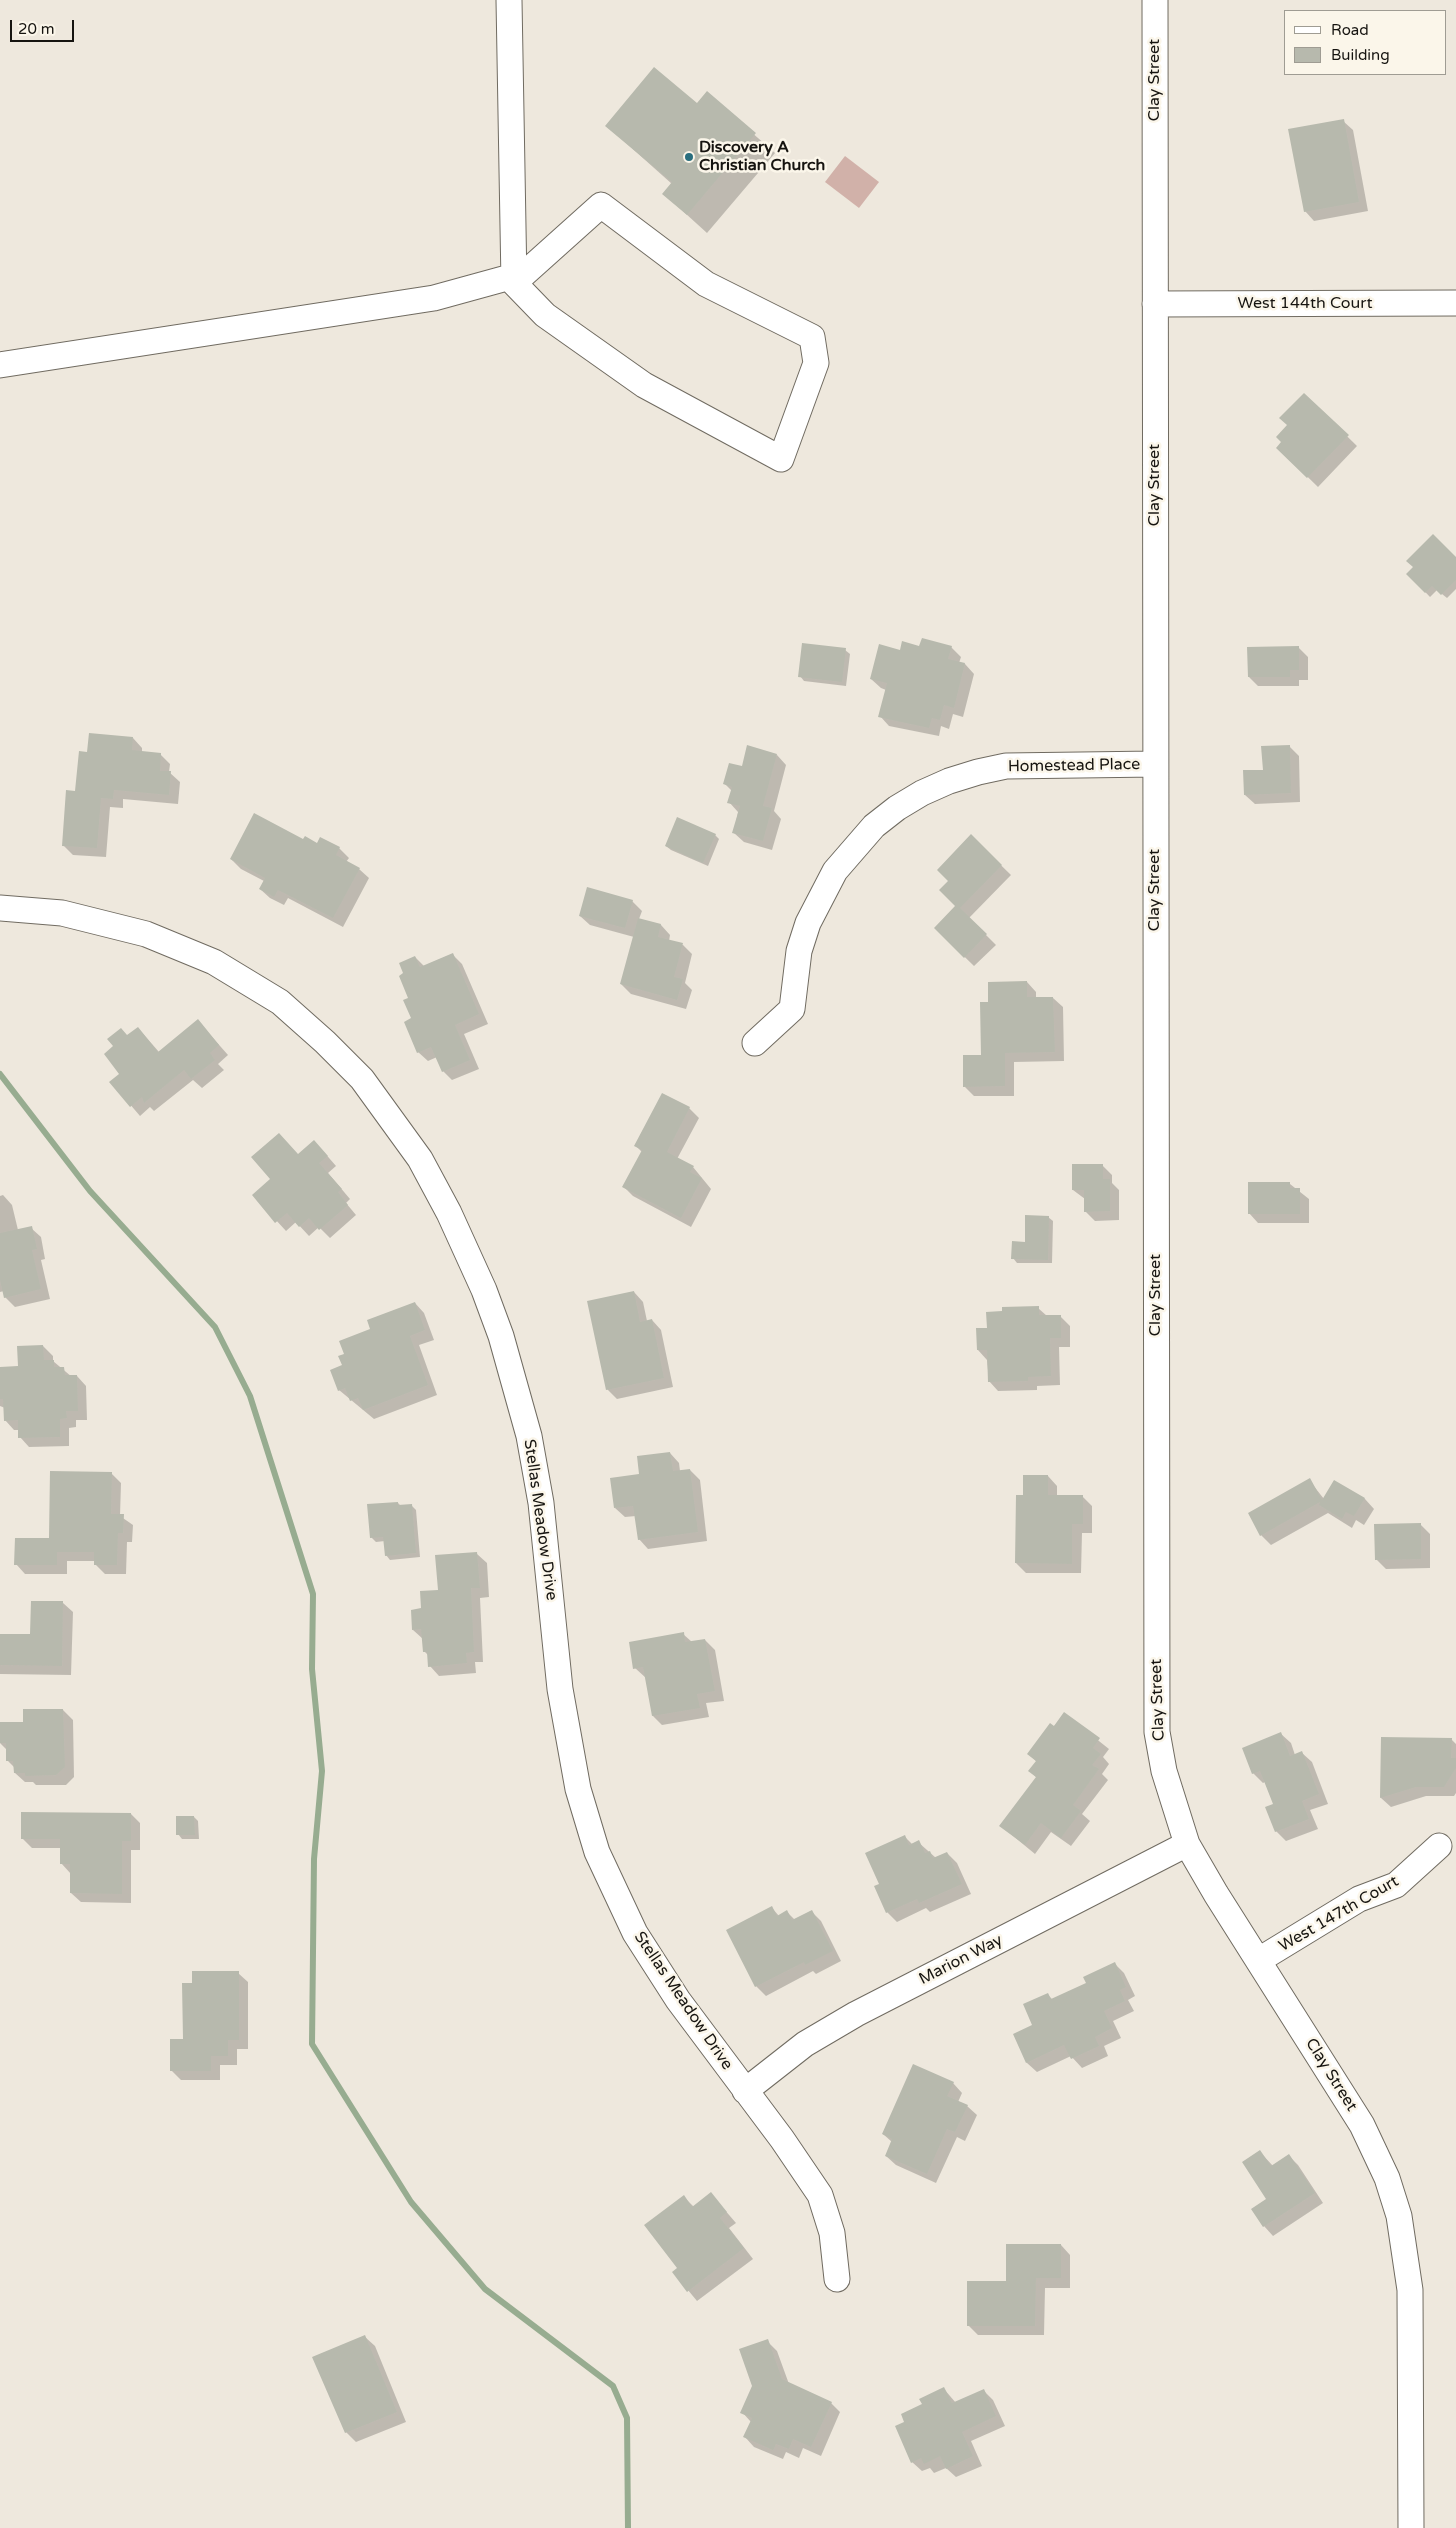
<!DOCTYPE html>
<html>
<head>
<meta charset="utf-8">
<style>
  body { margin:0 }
  #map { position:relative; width:1456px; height:2528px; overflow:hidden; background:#eee8dd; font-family:"Varela Round",sans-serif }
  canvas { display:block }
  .legend { position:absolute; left:1284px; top:10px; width:162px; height:65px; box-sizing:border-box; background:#fbf6ea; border:1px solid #9f9c93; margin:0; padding:6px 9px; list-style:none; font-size:15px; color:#161410 }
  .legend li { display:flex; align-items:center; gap:10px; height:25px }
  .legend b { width:25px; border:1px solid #9f9c93 }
  .scale { position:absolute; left:10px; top:20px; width:64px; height:22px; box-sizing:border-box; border:2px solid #161410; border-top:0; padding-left:6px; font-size:15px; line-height:18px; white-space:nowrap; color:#161410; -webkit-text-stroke:4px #fbf6ea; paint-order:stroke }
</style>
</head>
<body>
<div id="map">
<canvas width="1456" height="2528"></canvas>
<ul class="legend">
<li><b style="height:6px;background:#fff"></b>Road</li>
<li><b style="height:14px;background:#b7b9ad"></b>Building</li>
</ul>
<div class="scale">20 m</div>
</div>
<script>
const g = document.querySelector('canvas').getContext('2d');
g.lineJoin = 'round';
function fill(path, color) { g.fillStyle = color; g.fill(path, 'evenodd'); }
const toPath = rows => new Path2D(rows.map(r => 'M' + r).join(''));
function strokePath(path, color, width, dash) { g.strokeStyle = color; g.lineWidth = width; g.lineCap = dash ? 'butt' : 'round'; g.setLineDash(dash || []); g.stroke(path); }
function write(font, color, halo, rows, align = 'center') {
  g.font = font + ' "Varela Round",sans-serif'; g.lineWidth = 5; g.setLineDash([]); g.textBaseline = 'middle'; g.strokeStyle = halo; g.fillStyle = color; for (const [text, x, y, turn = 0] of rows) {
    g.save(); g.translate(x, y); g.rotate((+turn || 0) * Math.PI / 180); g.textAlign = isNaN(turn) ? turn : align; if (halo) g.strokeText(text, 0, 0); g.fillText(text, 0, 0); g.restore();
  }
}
fill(toPath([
  [845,156,879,182,859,208,825,182]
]), '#d1b1a9');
fill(toPath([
  [707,93,775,153,707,233,664,194,672,184,607,126,697,105],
  [1343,121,1353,130,1368,211,1314,221,1305,211],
  [1304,394,1357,446,1318,487,1278,448,1283,442,1288,425],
  [1456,559,1456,589,1447,598,1437,590,1430,597,1408,574],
  [920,647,951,647,961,657,959,663,965,664,974,674,963,717,953,714,949,729,941,726,939,736,889,726,880,716,886,690,881,688,871,679,901,651],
  [1298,647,1308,657,1308,680,1299,680,1299,686,1258,686,1249,677],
  [845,650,850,654,846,686,804,681,800,676],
  [133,738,142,748,142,753,160,754,170,764,169,772,180,782,178,804,123,799,123,808,110,807,106,857,73,855,63,845,88,753],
  [1289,746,1299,756,1300,802,1255,804,1245,795,1264,771],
  [777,755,786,765,774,811,781,819,772,850,744,842,734,833,738,812,729,802,732,791,725,784,742,768],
  [715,835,719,839,708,866,671,850,666,846],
  [971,836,1011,875,969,918,996,945,974,966,935,928,957,906],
  [304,841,339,848,349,858,346,862,359,869,369,878,343,927,288,898,284,905,270,898,260,889,264,881,241,869,231,859],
  [632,901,642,911,639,919,661,925,670,935,669,941,683,945,692,954,685,983,692,990,686,1009,631,994,621,984,634,937,590,925,580,916],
  [452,954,462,964,488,1024,464,1034,479,1069,452,1080,443,1071,437,1057,428,1061,418,1052,405,974,415,957,424,966],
  [1027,982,1036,992,1036,998,1053,998,1063,1007,1064,1061,1014,1062,1014,1096,974,1096,965,1087,982,1056,990,1003],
  [198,1021,228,1055,218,1064,224,1070,202,1088,193,1080,154,1111,150,1107,140,1116,111,1082,121,1074,128,1037,138,1028,159,1052],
  [663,1094,689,1108,699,1118,677,1159,693,1167,711,1189,691,1227,633,1196,624,1187,642,1152,635,1145],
  [323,1151,336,1166,328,1173,350,1199,346,1203,356,1215,330,1238,319,1227,309,1236,296,1222,286,1231,253,1195,298,1155],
  [1102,1165,1112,1175,1112,1183,1119,1190,1119,1220,1095,1221,1085,1211,1085,1199,1073,1190],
  [1290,1184,1309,1199,1309,1223,1258,1223,1249,1213],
  [3,1195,12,1205,18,1230,31,1228,41,1237,45,1259,41,1260,50,1299,15,1307,5,1297,4,1291,0,1292,0,1196],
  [1048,1217,1053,1221,1052,1263,1017,1263,1013,1258],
  [634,1292,643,1302,647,1321,652,1320,661,1330,673,1387,617,1399,607,1389],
  [415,1303,424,1313,434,1340,419,1345,437,1395,374,1419,339,1390,345,1355,372,1329],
  [1038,1308,1047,1316,1060,1316,1070,1326,1070,1347,1059,1347,1060,1385,1037,1386,1037,1390,998,1391,989,1381,987,1360,978,1350,988,1329],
  [43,1346,53,1356,53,1361,72,1377,77,1376,86,1386,87,1420,76,1420,76,1427,69,1428,69,1446,29,1447,20,1437,19,1430,14,1430,5,1420,5,1408,0,1406,0,1368,19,1367],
  [670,1453,679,1463,680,1471,690,1470,700,1480,707,1541,648,1549,639,1539,636,1516,625,1517,615,1508,640,1475],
  [111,1473,121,1483,120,1516,133,1525,132,1542,127,1542,126,1574,105,1574,95,1564,96,1561,67,1561,67,1574,25,1574,16,1564,50,1539],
  [1048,1476,1057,1486,1057,1496,1082,1496,1092,1506,1092,1533,1082,1533,1081,1573,1026,1573,1016,1563,1024,1496],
  [1309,1480,1324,1499,1334,1481,1365,1499,1374,1509,1364,1525,1356,1520,1352,1528,1328,1513,1271,1545,1261,1535,1249,1514],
  [398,1503,401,1506,412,1506,416,1510,420,1557,390,1560,386,1555,385,1541,376,1542,371,1537],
  [1420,1524,1430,1534,1430,1568,1386,1569,1376,1559],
  [477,1554,487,1563,489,1597,480,1598,483,1662,475,1662,476,1673,439,1676,430,1666,429,1656,424,1651,423,1639,413,1630,422,1610],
  [63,1603,73,1612,71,1675,0,1674,0,1635,31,1636],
  [683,1634,692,1642,705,1640,715,1650,724,1701,706,1703,709,1717,662,1725,653,1716,646,1678,635,1668],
  [63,1710,73,1720,74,1777,66,1785,36,1785,33,1782,25,1782,15,1773,15,1768,8,1761,7,1750,0,1743,0,1723,24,1723],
  [1065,1714,1109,1749,1103,1757,1109,1764,1102,1774,1108,1780,1082,1814,1090,1821,1071,1846,1051,1832,1035,1854,1001,1826,1037,1778,1030,1771,1037,1762,1029,1754],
  [1281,1734,1291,1743,1295,1755,1302,1753,1312,1762,1328,1804,1310,1810,1318,1829,1286,1841,1276,1831,1274,1805,1265,1782,1263,1783,1253,1773],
  [1382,1738,1451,1739,1456,1744,1456,1793,1454,1796,1426,1796,1391,1807,1381,1798],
  [131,1814,140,1823,140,1850,131,1850,131,1903,81,1902,71,1893,71,1874,61,1863,61,1848,32,1848,22,1838],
  [194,1817,198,1821,199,1839,182,1839,178,1834],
  [904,1836,912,1844,918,1842,936,1858,947,1853,957,1863,971,1894,930,1912,926,1908,897,1922,887,1912,881,1884],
  [772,1908,779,1916,787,1912,795,1920,811,1911,821,1921,841,1961,816,1974,813,1971,766,1996,756,1986],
  [1115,1964,1124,1973,1135,1996,1128,2000,1134,2011,1113,2021,1121,2038,1104,2046,1108,2056,1082,2068,1071,2056,1037,2072,1027,2063,1014,2035,1034,2025,1047,1994,1053,2000,1087,1984],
  [238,1973,248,1982,248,2049,237,2049,237,2065,220,2065,220,2080,181,2080,171,2070,184,2040,193,1984],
  [953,2083,962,2093,958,2102,967,2106,977,2115,965,2141,957,2137,936,2183,896,2165,886,2156,892,2142,883,2134],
  [1260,2152,1273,2166,1289,2156,1298,2165,1323,2203,1273,2236,1264,2226,1268,2199],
  [711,2194,736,2223,729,2228,753,2259,697,2301,673,2272,679,2268,684,2197,694,2207],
  [1061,2245,1070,2255,1070,2288,1045,2288,1044,2335,978,2335,968,2325,1007,2283],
  [365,2337,375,2346,406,2422,356,2442,346,2432],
  [767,2341,777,2351,789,2384,831,2403,840,2412,821,2456,803,2448,799,2458,786,2452,783,2459,754,2447,745,2437,751,2422,742,2412,753,2386],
  [944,2389,956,2403,984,2391,993,2400,1005,2426,971,2441,982,2466,956,2477,946,2468,934,2473,930,2468,922,2471,912,2462,906,2422]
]), '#0003');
strokePath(toPath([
  [0,1074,90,1191,215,1327,250,1396,313,1594,312,1669,322,1771,314,1859,312,2044,411,2202,485,2289,613,2386,627,2418,628,2528]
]), '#97ac90', 6);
fill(toPath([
  [654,67,697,103,707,91,756,133,687,215,662,194,672,182,605,126],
  [1344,119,1359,202,1304,212,1288,129],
  [1304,393,1349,435,1307,478,1276,448,1281,442,1276,437,1287,425,1279,418],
  [1433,534,1456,557,1456,580,1441,595,1432,586,1425,593,1406,574,1413,567,1406,561],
  [922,638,952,646,948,659,965,663,954,708,944,705,940,720,932,718,929,728,878,717,887,683,870,679,879,644,900,650,902,641,919,646],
  [802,643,846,648,842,682,798,677],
  [1299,646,1299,670,1290,670,1290,677,1248,677,1247,647],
  [89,733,133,737,132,750,161,753,160,771,171,771,169,795,114,790,113,799,101,798,97,848,62,846,66,790,75,791,79,751,87,752],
  [747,745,777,754,763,806,772,808,763,841,732,833,740,806,727,803,732,787,723,784,729,763,742,766],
  [1290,745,1291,793,1244,795,1243,770,1263,770,1261,746],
  [254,813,303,839,305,836,317,843,320,837,340,847,336,855,360,868,333,918,278,890,274,897,259,889,265,878,230,859],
  [677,817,716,834,703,863,665,846],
  [971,834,1002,865,960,908,987,934,964,958,934,928,955,906,939,890,948,881,937,870],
  [587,887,633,900,625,928,579,916],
  [638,918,661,924,658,937,683,943,674,977,683,979,677,1000,620,984],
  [453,953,479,1014,455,1025,470,1060,442,1072,431,1047,417,1053,404,1022,411,1018,403,1000,408,998,399,976,403,973,399,963,415,956,420,967],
  [1027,981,1027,997,1053,997,1055,1052,1005,1053,1005,1086,963,1087,963,1055,981,1055,980,1002,988,1002,988,982],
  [198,1019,219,1045,210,1053,215,1060,191,1079,184,1070,144,1103,142,1097,130,1107,109,1082,119,1074,104,1054,113,1046,107,1039,121,1028,127,1035,138,1027,158,1052],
  [662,1093,690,1107,667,1152,694,1166,690,1172,702,1178,681,1218,622,1187,642,1150,634,1146],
  [279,1133,298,1154,314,1140,328,1156,319,1163,342,1189,338,1192,348,1205,319,1230,309,1218,299,1227,287,1213,275,1223,252,1195,270,1179,251,1157],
  [1072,1164,1103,1164,1103,1179,1110,1179,1110,1211,1084,1212,1084,1190,1072,1190],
  [1248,1182,1290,1182,1290,1188,1300,1188,1300,1214,1248,1214],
  [1025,1215,1049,1216,1048,1260,1011,1259,1012,1241,1025,1242],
  [32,1226,37,1249,32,1250,41,1289,4,1298,0,1280,0,1233],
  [634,1291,640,1322,652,1319,664,1378,606,1390,587,1301],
  [415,1302,425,1330,410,1336,428,1385,363,1410,358,1398,350,1401,345,1388,338,1391,330,1370,342,1365,338,1356,344,1354,339,1341,370,1329,367,1320],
  [1039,1306,1039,1315,1061,1315,1061,1338,1050,1338,1051,1376,1028,1377,1028,1381,988,1382,987,1350,977,1350,976,1328,987,1328,986,1312,1002,1311,1002,1307],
  [43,1345,44,1360,54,1360,54,1367,64,1367,65,1375,77,1375,78,1411,66,1411,67,1418,60,1419,60,1437,18,1438,18,1420,4,1421,3,1399,0,1399,0,1367,18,1366,17,1346],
  [670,1452,673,1471,690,1469,698,1532,638,1540,633,1506,614,1508,610,1478,639,1474,637,1456],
  [50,1471,112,1472,111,1514,124,1514,123,1533,118,1533,117,1565,94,1565,94,1552,57,1552,57,1565,14,1565,15,1538,49,1538],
  [1023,1475,1048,1475,1048,1495,1083,1495,1083,1524,1072,1524,1072,1564,1015,1563,1016,1495,1023,1495],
  [1310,1478,1322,1500,1334,1480,1365,1498,1354,1516,1346,1512,1342,1519,1319,1505,1320,1502,1260,1536,1248,1513],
  [398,1502,398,1505,412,1504,416,1553,385,1556,383,1537,370,1538,367,1504],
  [1421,1523,1421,1559,1375,1560,1374,1524],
  [477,1552,480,1588,471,1588,474,1652,466,1653,467,1663,428,1667,427,1652,423,1652,421,1629,412,1630,411,1610,421,1608,420,1591,438,1590,435,1555],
  [31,1601,63,1601,62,1666,0,1665,0,1634,30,1634],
  [684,1632,685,1642,705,1639,715,1691,697,1694,700,1708,652,1716,643,1667,633,1669,629,1642],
  [23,1709,63,1709,65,1767,56,1775,25,1776,25,1773,14,1773,13,1761,6,1761,6,1743,0,1743,0,1722,23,1722],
  [1064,1712,1100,1738,1093,1748,1101,1754,1092,1765,1099,1769,1073,1805,1081,1811,1061,1838,1041,1823,1025,1845,999,1826,1036,1777,1028,1771,1036,1761,1027,1754,1050,1723,1054,1726],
  [1281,1732,1290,1756,1302,1751,1319,1794,1302,1801,1309,1819,1275,1832,1265,1807,1273,1804,1260,1771,1252,1774,1242,1748],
  [1381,1737,1452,1738,1451,1758,1456,1758,1456,1768,1444,1787,1416,1787,1380,1798],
  [21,1812,131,1813,131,1841,122,1841,122,1894,70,1893,70,1864,60,1864,60,1839,21,1839],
  [176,1816,194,1816,195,1835,176,1835],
  [905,1835,909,1845,919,1840,925,1853,930,1851,933,1858,947,1852,962,1884,919,1903,917,1899,886,1913,874,1886,879,1884,865,1853],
  [772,1906,777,1916,787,1910,792,1920,812,1910,833,1951,805,1965,804,1962,755,1987,726,1930],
  [1115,1962,1126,1987,1120,1990,1125,2001,1104,2011,1112,2028,1095,2037,1099,2046,1071,2059,1064,2045,1026,2063,1013,2034,1032,2025,1023,2004,1048,1993,1051,1999,1086,1983,1083,1977],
  [192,1971,239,1971,239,2040,228,2040,228,2056,211,2056,211,2071,170,2071,170,2039,183,2039,182,1983,192,1983],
  [913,2064,954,2082,947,2096,968,2105,955,2132,947,2129,927,2174,885,2156,892,2139,882,2134],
  [1260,2150,1271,2166,1289,2154,1315,2193,1263,2227,1251,2209,1266,2199,1242,2162],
  [711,2192,727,2212,720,2218,744,2248,687,2292,672,2272,677,2268,644,2225,684,2195,692,2207],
  [1006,2244,1061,2244,1061,2278,1036,2278,1035,2326,967,2326,967,2281,1006,2281],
  [365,2335,397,2412,345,2433,312,2357],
  [768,2339,782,2379,832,2402,811,2447,793,2439,789,2449,776,2444,773,2450,743,2437,752,2418,740,2413,752,2386,739,2349],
  [944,2387,952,2403,984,2389,996,2416,962,2432,973,2456,946,2469,940,2456,924,2464,921,2458,911,2463,895,2426,904,2422,901,2414,922,2404,919,2399]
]), '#b7b9ad');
const minor = toPath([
  [509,0,514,283,545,315,644,385,781,459,816,363,812,337,706,284,601,205,514,283],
  [1155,0,1157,1732,1164,1771,1187,1844,1216,1894,1362,2125,1387,2178,1399,2216,1410,2290,1411,2528],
  [1155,304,1456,303],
  [0,365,434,298,514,276],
  [0,908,62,913,146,934,214,962,280,1002,325,1042,362,1079,420,1159,449,1213,484,1290,501,1336,529,1436,541,1503,560,1689,578,1789,597,1852,635,1933,678,2000,782,2139,820,2195,832,2233,837,2279],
  [755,1043,792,1009,799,951,808,923,835,871,874,826,897,808,922,793,949,781,978,772,1006,766,1155,764],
  [1259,1960,1359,1899,1396,1885,1439,1846],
  [745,2091,805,2044,856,2014,1187,1844]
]);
strokePath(minor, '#706b61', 27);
strokePath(minor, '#fff', 25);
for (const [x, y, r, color] of [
  [689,157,5,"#296e7e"]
]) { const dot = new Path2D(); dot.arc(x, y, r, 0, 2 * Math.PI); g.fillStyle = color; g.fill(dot); strokePath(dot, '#fbf6ea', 2); }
write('16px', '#161410', '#fbf6ea', [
  ["Clay Street",1155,80,-90],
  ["West 144th Court",1305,304],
  ["Clay Street",1155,485,-90],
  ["Homestead Place",1074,766,-1],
  ["Clay Street",1155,890,-90],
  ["Clay Street",1156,1295,-90],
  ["Stellas Meadow Drive",540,1520,82],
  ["Clay Street",1158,1700,-92],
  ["West 147th Court",1339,1914,-30],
  ["Marion Way",961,1960,-27],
  ["Stellas Meadow Drive",683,2001,56],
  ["Clay Street",1331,2075,58]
]);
write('bold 16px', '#161410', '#fbf6ea', [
  ["Discovery A",699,148],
  ["Christian Church",699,166]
], 'left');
</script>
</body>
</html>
